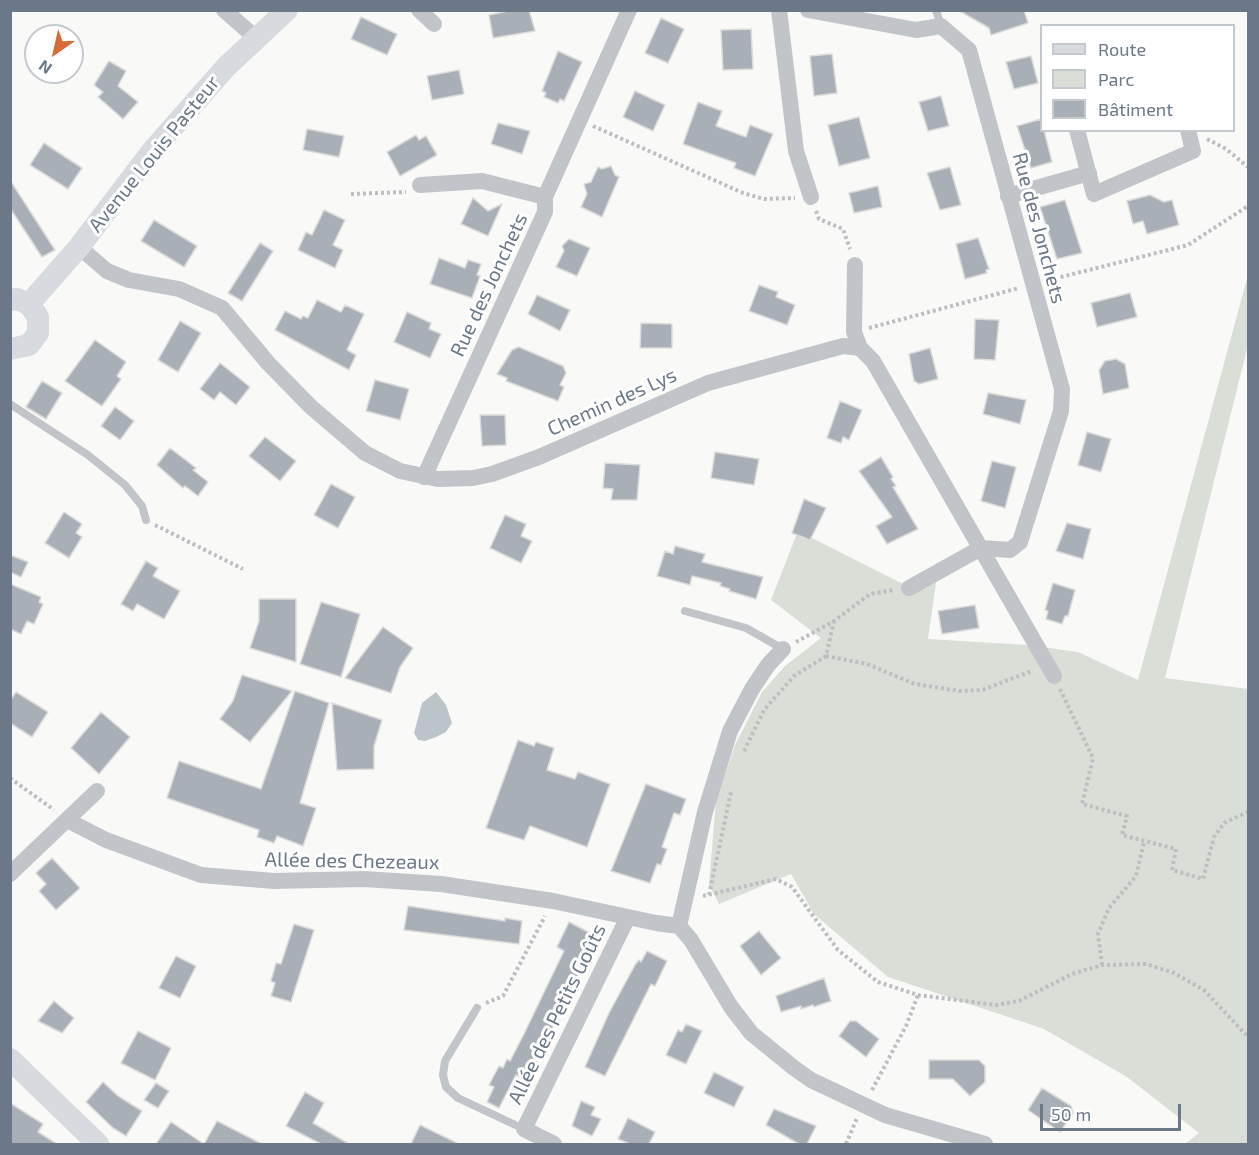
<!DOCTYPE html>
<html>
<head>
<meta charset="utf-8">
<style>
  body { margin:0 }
  #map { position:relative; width:1259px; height:1155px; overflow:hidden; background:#f9f9f8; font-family:"Exo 2",sans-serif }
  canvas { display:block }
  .frame { position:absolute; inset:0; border:12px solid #6a7887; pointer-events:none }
  .legend { position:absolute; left:1040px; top:24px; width:195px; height:108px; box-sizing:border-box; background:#fff; border:2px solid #c3c9cf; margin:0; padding:8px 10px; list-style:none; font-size:18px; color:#6a7887 }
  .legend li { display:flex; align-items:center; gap:12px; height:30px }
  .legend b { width:30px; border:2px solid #c3c9cf }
  .north { position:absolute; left:24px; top:24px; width:60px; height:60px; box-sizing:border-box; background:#fff; border:2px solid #c3c9cf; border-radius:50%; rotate:214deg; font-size:16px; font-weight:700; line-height:24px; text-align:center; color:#6a7887 }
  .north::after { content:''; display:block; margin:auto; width:21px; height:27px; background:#da6b38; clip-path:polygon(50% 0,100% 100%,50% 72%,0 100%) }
  .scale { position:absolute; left:1040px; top:1104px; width:141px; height:27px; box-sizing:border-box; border:3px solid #6a7887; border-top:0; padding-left:8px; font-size:18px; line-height:21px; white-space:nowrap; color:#6a7887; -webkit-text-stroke:4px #fff; paint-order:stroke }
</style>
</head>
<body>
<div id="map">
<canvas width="1259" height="1155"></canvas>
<div class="frame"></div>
<ul class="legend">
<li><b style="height:8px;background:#d7dbdf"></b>Route</li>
<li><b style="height:16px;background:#d9ded7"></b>Parc</li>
<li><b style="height:16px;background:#a8afb7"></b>Bâtiment</li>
</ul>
<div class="north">N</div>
<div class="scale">50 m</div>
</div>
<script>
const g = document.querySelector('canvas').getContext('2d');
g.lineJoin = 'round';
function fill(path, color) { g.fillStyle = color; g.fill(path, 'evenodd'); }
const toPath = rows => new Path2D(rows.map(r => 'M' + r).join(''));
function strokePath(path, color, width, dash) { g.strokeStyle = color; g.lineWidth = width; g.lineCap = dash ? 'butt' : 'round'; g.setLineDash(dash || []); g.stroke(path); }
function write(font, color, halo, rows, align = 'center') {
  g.font = font + ' "Exo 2",sans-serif'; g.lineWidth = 6; g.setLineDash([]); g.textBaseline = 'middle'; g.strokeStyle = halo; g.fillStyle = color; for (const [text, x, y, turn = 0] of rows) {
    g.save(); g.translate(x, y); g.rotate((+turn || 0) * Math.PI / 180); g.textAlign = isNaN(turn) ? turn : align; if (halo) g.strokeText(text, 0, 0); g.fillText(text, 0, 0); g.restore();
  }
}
fill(toPath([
  [1248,275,1248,345,1165,678,1248,689,1248,1144,1185,1144,1199,1133,1127,1077,1044,1029,888,977,814,914,791,874,719,904,709,885,716,800,735,745,762,692,785,666,821,638,771,600,798,531,909,587,937,575,928,639,1028,645,1078,652,1138,680]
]), '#d9ded7');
fill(toPath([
  [436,692,446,705,452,723,446,732,436,737,425,741,418,740,414,733,422,703]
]), '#bbc4c9');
const building = toPath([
  [513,10,529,10,535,31,493,38,489,15,513,10],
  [958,10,1024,10,1028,23,991,35,989,28,958,10],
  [361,17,397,34,387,55,351,39,361,17],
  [661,18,684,29,668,63,645,53,661,18],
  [751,29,753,69,723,70,721,30,751,29],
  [558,51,582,62,564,101,560,99,558,103,544,97,546,93,542,91,558,51],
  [832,54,837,93,814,96,810,56,832,54],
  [1031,56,1038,83,1014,89,1006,62,1031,56],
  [109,61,126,71,118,86,138,102,123,119,98,97,103,92,94,85,109,61],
  [459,70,464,94,432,100,427,76,459,70],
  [635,91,665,105,653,131,623,117,635,91],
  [941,96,949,126,928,131,919,102,941,96],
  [698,102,722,111,716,126,746,137,750,125,773,134,755,176,734,168,736,163,683,144,698,102],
  [859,117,870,158,839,166,828,125,859,117],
  [1041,119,1041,130,1044,130,1052,162,1031,168,1017,126,1041,119],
  [498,123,530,131,522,154,491,144,498,123],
  [307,129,344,136,339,157,303,150,307,129],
  [416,135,419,140,426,136,437,155,400,176,387,152,416,135],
  [44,143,82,168,68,189,30,165,44,143],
  [611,166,615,175,619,177,602,217,581,207,587,194,584,184,591,182,598,167,602,169,611,166],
  [950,167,961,205,940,210,927,173,950,167],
  [10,180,55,250,42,257,10,208,10,180],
  [878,186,882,207,854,213,849,193,878,186],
  [1150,195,1164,202,1172,200,1179,225,1147,234,1143,221,1133,224,1127,201,1150,195],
  [473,198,488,211,502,204,488,236,461,224,473,198],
  [1065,200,1082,253,1057,259,1040,207,1065,200],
  [324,210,345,220,333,245,343,250,335,268,298,250,306,232,312,235,324,210],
  [154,220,197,246,184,267,141,241,154,220],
  [978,238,989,269,986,270,987,273,965,279,956,244,978,238],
  [569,239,590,248,577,276,556,267,564,251,562,246,569,239],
  [260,243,273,251,242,301,228,293,260,243],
  [439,258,465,268,468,260,481,264,477,275,480,276,472,298,430,284,439,258],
  [759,285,778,292,776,297,795,305,787,325,749,311,759,285],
  [1130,293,1137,317,1097,327,1091,303,1130,293],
  [537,295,570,310,560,331,528,314,537,295],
  [317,300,341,312,345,305,364,314,347,350,356,355,349,370,275,330,285,311,301,319,303,316,308,318,317,300],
  [407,312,431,323,429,329,441,334,430,358,394,342,407,312],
  [975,319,999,320,995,360,974,359,975,319],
  [180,321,201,333,178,372,158,360,180,321],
  [641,323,672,324,672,348,640,348,641,323],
  [95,340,126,362,117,376,121,379,102,406,65,381,95,340],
  [519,347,563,366,566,373,560,385,564,387,558,401,506,381,507,378,497,374,512,350,519,347],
  [930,348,938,379,919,384,914,381,909,354,930,348],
  [1116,359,1125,364,1129,388,1103,394,1099,370,1105,361,1116,359],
  [220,363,250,387,236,405,220,392,214,400,200,389,220,363],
  [375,380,409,389,400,420,366,411,375,380],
  [42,381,62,393,46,419,26,407,42,381],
  [988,393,1026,400,1020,424,983,414,988,393],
  [840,401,862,410,849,440,843,437,841,443,827,438,840,401],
  [115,407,134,421,120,440,101,426,115,407],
  [480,415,505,415,506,445,482,446,480,415],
  [1087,432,1111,439,1101,472,1078,465,1087,432],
  [265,437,296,461,280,481,249,456,265,437],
  [170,448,196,468,193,470,208,482,198,496,185,486,183,488,157,465,170,448],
  [715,452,759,459,754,485,711,478,715,452],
  [881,457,893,477,891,479,896,486,893,487,918,529,887,544,876,526,892,517,859,471,881,457],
  [992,461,1016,467,1005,508,981,501,992,461],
  [605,463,640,465,637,500,611,500,613,489,603,488,605,463],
  [331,484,355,497,338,528,314,515,331,484],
  [804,499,826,508,810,540,792,533,804,499],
  [64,512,82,524,76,533,82,537,69,558,45,543,64,512],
  [505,515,526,524,521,536,532,541,521,563,490,548,505,515],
  [1067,523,1091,529,1083,559,1056,551,1067,523],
  [675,546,705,554,702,562,763,577,756,599,729,591,730,589,720,586,721,583,692,576,690,585,657,576,665,551,673,554,675,546],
  [10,555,28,562,21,577,10,572,10,555],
  [146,561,158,568,153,576,180,591,164,619,137,604,133,611,121,604,146,561],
  [1053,583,1075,590,1068,616,1065,616,1062,624,1046,619,1048,611,1045,610,1053,583],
  [10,584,41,597,39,602,43,604,34,624,27,621,21,634,10,629,10,584],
  [259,599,296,599,296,662,250,648,259,621,259,599],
  [321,602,360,614,341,677,300,664,321,602],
  [975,605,979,628,942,634,938,611,975,605],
  [383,627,413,648,400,667,391,693,345,678,383,627],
  [242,675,292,691,250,742,220,719,233,701,242,675],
  [295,691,329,703,300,803,316,808,303,846,277,836,274,843,257,837,259,830,167,798,179,761,261,789,295,691],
  [16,692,48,712,32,737,10,723,10,701,16,692],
  [332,703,382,720,374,746,374,769,337,770,332,703],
  [101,712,130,737,99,774,71,748,101,712],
  [518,740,534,746,536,742,554,748,547,770,575,779,578,772,610,784,587,847,530,826,524,840,486,828,518,740],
  [646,784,686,799,680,815,674,813,662,847,667,849,661,865,657,864,650,883,611,871,646,784],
  [52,858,80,888,56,910,39,891,46,884,36,873,52,858],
  [408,906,505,921,505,918,522,921,519,944,404,930,408,906],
  [569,922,590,933,585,943,587,945,584,950,589,952,543,1048,539,1046,524,1079,516,1075,499,1108,487,1102,494,1087,489,1085,499,1066,503,1068,507,1059,510,1061,523,1036,564,951,557,947,569,922],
  [294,924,314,930,291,1002,271,996,275,983,271,981,276,963,281,964,294,924],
  [759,931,781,958,761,975,740,946,759,931],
  [647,951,667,961,655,986,651,984,605,1076,585,1067,609,1013,635,965,639,960,641,962,647,951],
  [176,956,196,966,180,998,159,988,176,956],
  [824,978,831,1001,814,1007,813,1005,801,1009,801,1006,781,1012,776,996,824,978],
  [54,1001,74,1018,62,1033,38,1021,54,1001],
  [850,1021,856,1021,879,1039,866,1057,839,1036,850,1021],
  [686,1024,702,1031,686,1064,666,1055,678,1030,682,1032,686,1024],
  [138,1031,171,1048,155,1080,121,1063,138,1031],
  [929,1060,979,1060,985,1066,985,1082,970,1096,953,1079,929,1079,929,1060],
  [714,1072,744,1087,734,1107,704,1093,714,1072],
  [103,1082,118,1096,142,1111,126,1136,113,1128,86,1102,103,1082],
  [156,1083,169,1091,158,1108,144,1100,156,1083],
  [1042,1088,1071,1106,1073,1113,1060,1132,1028,1110,1042,1088],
  [305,1092,324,1103,313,1123,349,1144,321,1144,286,1126,305,1092],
  [581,1101,595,1107,591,1115,601,1119,592,1136,572,1126,581,1101],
  [10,1103,43,1124,38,1132,57,1144,10,1144,10,1103],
  [774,1109,816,1126,807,1144,799,1144,766,1125,774,1109],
  [628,1118,655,1132,649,1144,630,1144,618,1139,628,1118],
  [217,1121,262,1144,156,1144,171,1122,204,1144,217,1121],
  [420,1125,459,1144,411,1144,420,1125]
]);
fill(building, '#a8afb7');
strokePath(building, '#dbdbda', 1.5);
strokePath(toPath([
  [593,126,743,193,764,199,795,198],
  [1207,139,1226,149,1248,167],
  [351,194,406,192],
  [816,211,819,219,843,229,850,249],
  [1049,280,1188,245,1248,206],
  [869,328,1019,288],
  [155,525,243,569],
  [796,642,834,621,870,594,894,590],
  [826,656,867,664,915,684,960,691,982,690,1032,671],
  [1060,689,1093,758,1082,804,1127,816,1122,835,1176,849,1172,870,1203,879,1214,837,1224,823,1248,812],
  [744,751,764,710,794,676,826,656,834,621],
  [10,778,54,810],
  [709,895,731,792],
  [703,896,776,879,792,887,838,950,878,982,918,995,996,1005,1019,1001,1072,974,1102,965,1146,964,1174,973,1204,990,1248,1037],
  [1102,965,1098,934,1109,908,1136,876,1144,842],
  [486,1003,503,996,545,916],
  [872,1090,906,1026,918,995],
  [846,1144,857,1118]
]), '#bcbec1', 4, [3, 3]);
strokePath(toPath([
  [936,10,941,26],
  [10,404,88,455,125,485,142,506,146,520],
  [685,611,746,628,783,649],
  [477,1008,445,1061,443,1075,446,1087,458,1098,524,1129]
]), '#c1c5c9', 8);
strokePath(toPath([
  [224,10,256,38],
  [419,10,434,24],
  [779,10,796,151,811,197],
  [808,10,916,30,941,26,969,50,1062,389,1061,411,1020,542,1010,550,981,548,909,588],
  [1077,130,1094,194,1193,151,1188,130],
  [420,185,482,181,545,197],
  [1008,196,1089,173],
  [79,247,107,271,129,280,179,289,222,308,268,363,311,407,365,453,400,471,438,479,473,478,492,474,539,457,708,383,843,346,860,348,873,361,1054,676],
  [855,265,854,332,860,348],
  [424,477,545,212,545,197,629,10],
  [67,820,106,840,201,875,274,881,364,879,441,884,553,901,656,923,679,926],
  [10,874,97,791],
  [679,926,691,940,731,1007,751,1033,794,1068,811,1080,885,1115,985,1144],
  [679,926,705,812,730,731,752,689,768,665,783,649],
  [554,1144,524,1129,628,917]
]), '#c1c5c9', 16);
strokePath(toPath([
  [10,300,17,299,29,304,38,317,38,333,29,345,10,349],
  [29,304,79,247,153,150,226,67,287,10],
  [10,1059,98,1144]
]), '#d7dbdf', 22);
write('20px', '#6a7887', '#fff', [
  ["Avenue Louis Pasteur",154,154,-51],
  ["Rue des Jonchets",1039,228,75],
  ["Rue des Jonchets",489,285,-65],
  ["Chemin des Lys",612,402,-24],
  ["Allée des Chezeaux",352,861,1],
  ["Allée des Petits Goûts",557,1014,-64]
]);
</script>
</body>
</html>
